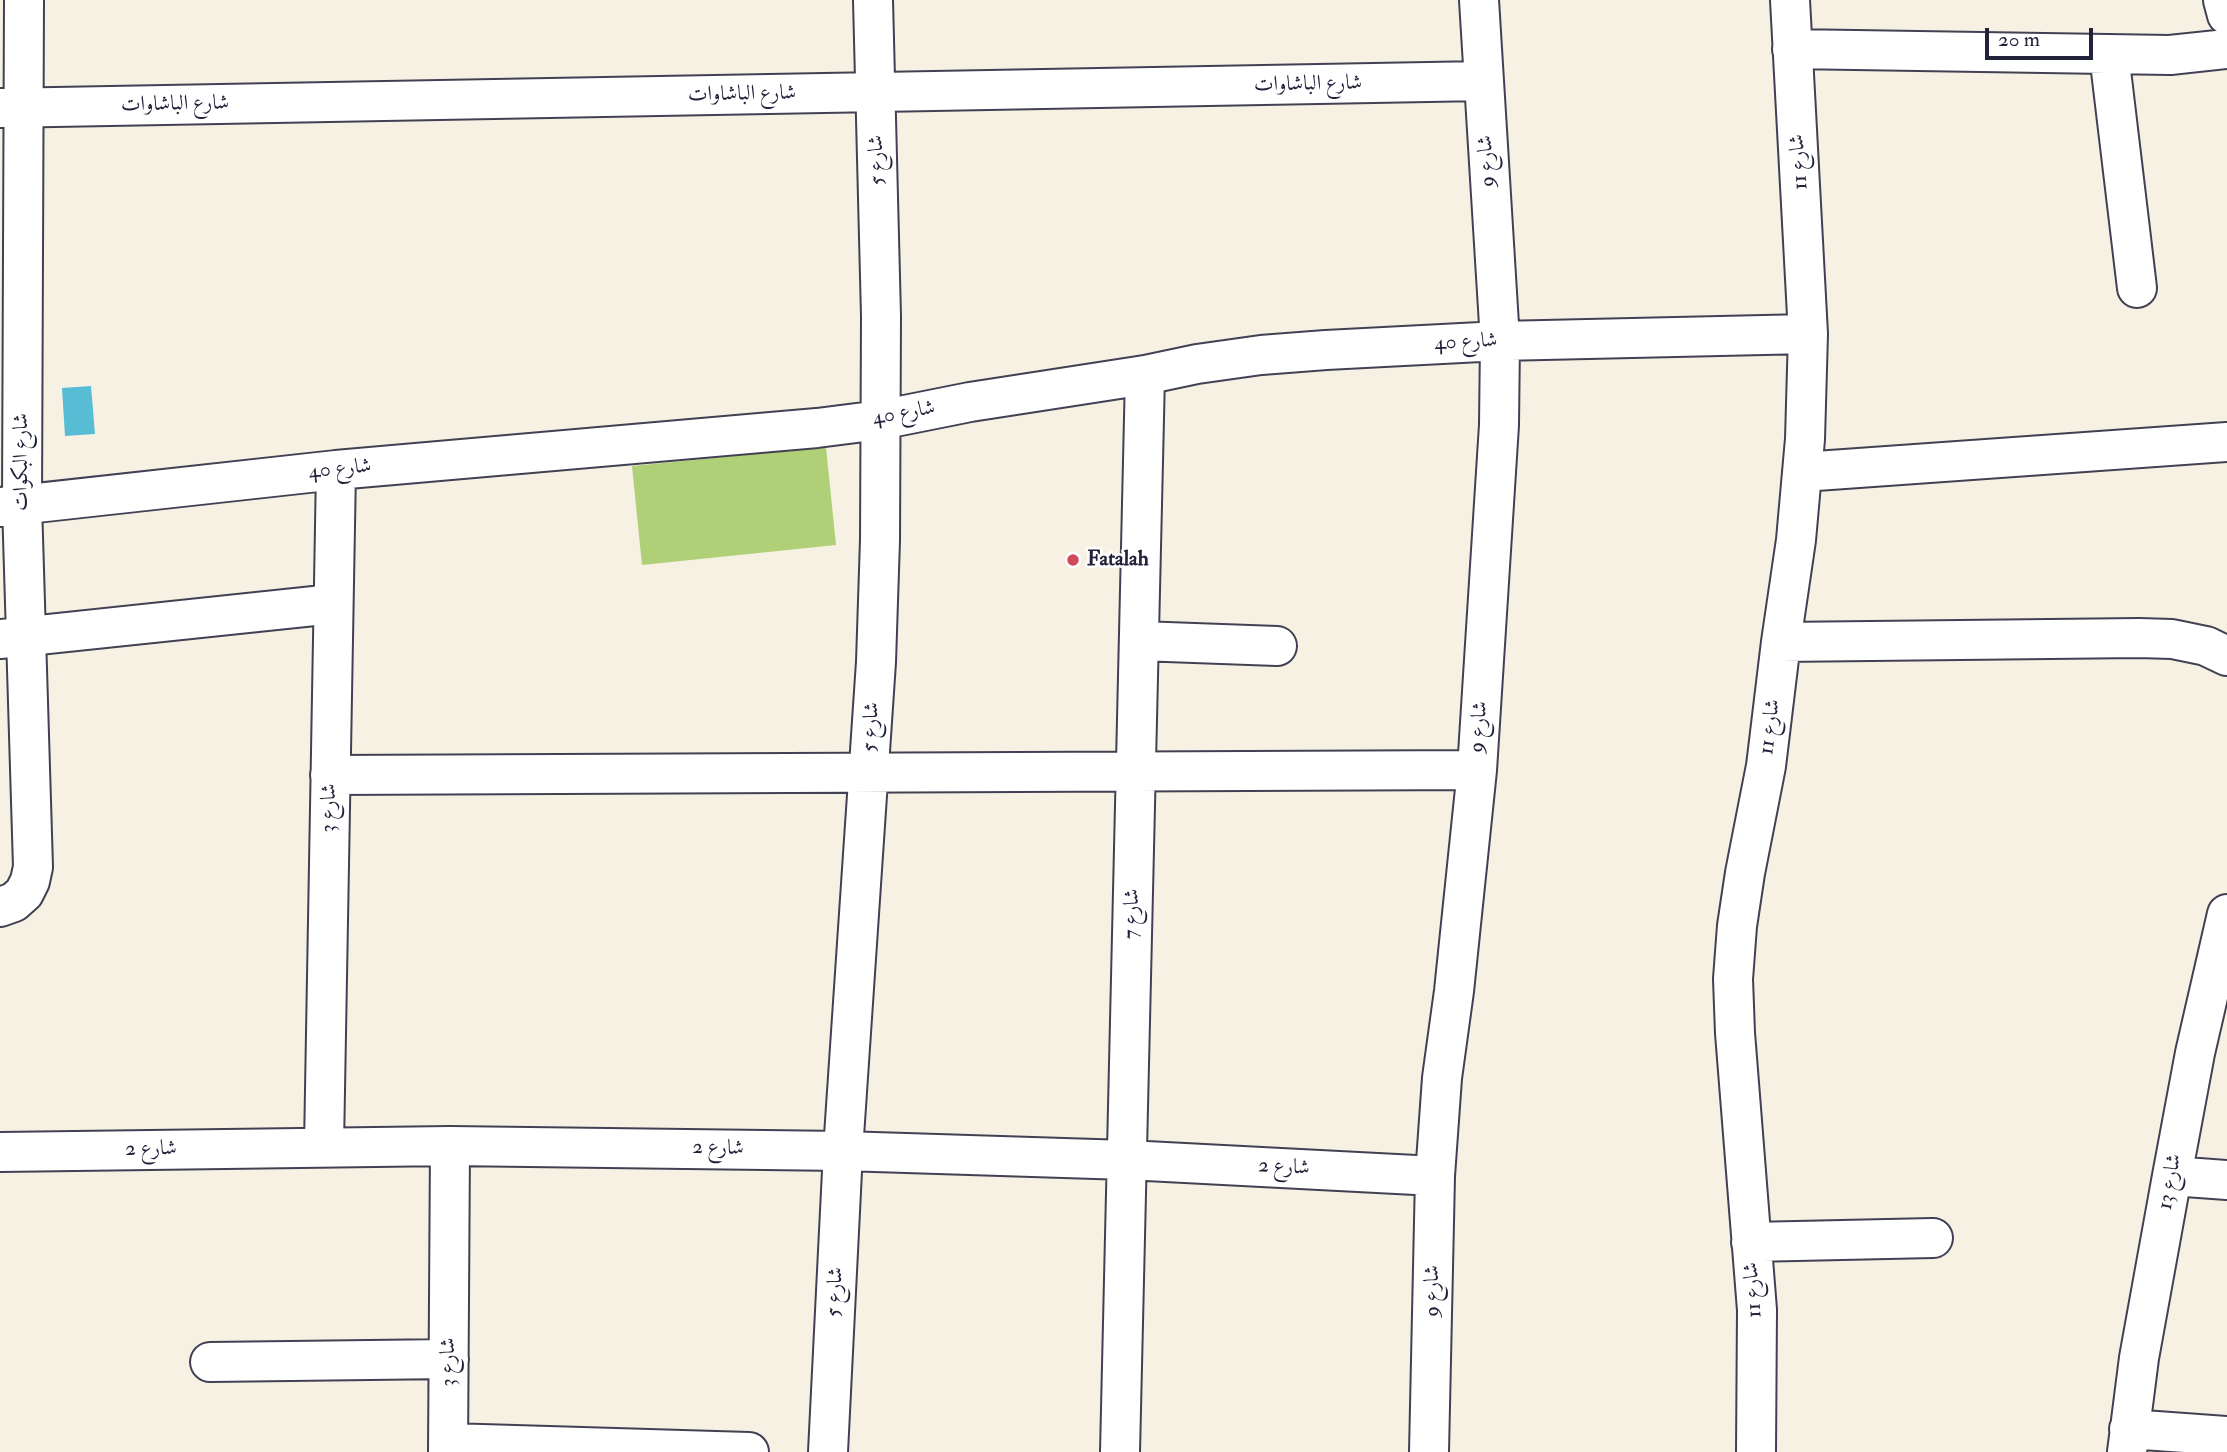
<!DOCTYPE html>
<html>
<head>
<meta charset="utf-8">
<style>
  body { margin:0 }
  #map { position:relative; width:2227px; height:1452px; overflow:hidden; background:#f6f1e2; font-family:"IM FELL Double Pica",serif }
  canvas { display:block }
  .scale { position:absolute; left:1985px; top:28px; width:108px; height:32px; box-sizing:border-box; border:4px solid #22223b; border-top:0; padding-left:9px; font-size:21px; line-height:24px; white-space:nowrap; color:#22223b; -webkit-text-stroke:5px #fff; paint-order:stroke }
</style>
</head>
<body>
<div id="map">
<canvas width="2227" height="1452"></canvas>
<div class="scale">20 m</div>
</div>
<script>
const g = document.querySelector('canvas').getContext('2d');
g.lineJoin = 'round';
function fill(path, color) { g.fillStyle = color; g.fill(path, 'evenodd'); }
const toPath = rows => new Path2D(rows.map(r => 'M' + r).join(''));
function strokePath(path, color, width, dash) { g.strokeStyle = color; g.lineWidth = width; g.lineCap = dash ? 'butt' : 'round'; g.setLineDash(dash || []); g.stroke(path); }
function write(font, color, halo, rows, align = 'center') {
  g.font = font + ' "IM FELL Double Pica",Amiri,serif'; g.lineWidth = 5; g.setLineDash([]); g.textBaseline = 'middle'; g.strokeStyle = halo; g.fillStyle = color; for (const [text, x, y, turn = 0] of rows) {
    g.save(); g.translate(x, y); g.rotate((+turn || 0) * Math.PI / 180); g.textAlign = isNaN(turn) ? turn : align; if (halo) g.strokeText(text, 0, 0); g.fillText(text, 0, 0); g.restore();
  }
}
fill(toPath([
  [826,447,836,545,642,565,632,466]
]), '#b0d078');
fill(toPath([
  [91,386,95,434,65,436,62,388]
]), '#57bdd5');
const minor = toPath([
  [2223,0,2227,15],
  [1792,49,2170,55,2227,49],
  [2109,54,2137,288],
  [0,108,1483,81],
  [1802,472,2227,442],
  [0,507,336,470,817,428,880,420,970,402,1145,375,1197,364,1261,355,1326,350,1500,341,1808,334],
  [0,639,333,604],
  [1139,641,1277,646],
  [1781,642,2139,638,2172,639,2206,646,2227,656],
  [330,775,1477,770],
  [0,907,14,902,24,893,30,881,33,867,22,504,24,0],
  [324,1146,336,470],
  [0,1152,450,1146,843,1151,1127,1160,1435,1176],
  [2172,1176,2227,1180],
  [1751,1242,1933,1238],
  [210,1362,449,1359],
  [2129,1429,2227,1436],
  [448,1443,749,1452],
  [448,1452,450,1146],
  [828,1452,843,1151,876,662,880,540,881,316,873,0],
  [1120,1452,1145,375],
  [1429,1452,1435,1176,1442,1078,1454,991,1477,770,1499,425,1500,341,1479,0],
  [1756,1452,1757,1310,1735,1033,1733,979,1737,926,1745,873,1766,766,1781,642,1796,540,1805,439,1808,334,1790,0],
  [2127,1452,2139,1358,2172,1176,2195,1053,2227,914]
]);
strokePath(minor, '#424154', 42);
strokePath(minor, '#fff', 38);
for (const [x, y, r, color] of [
  [1073,560,7,"#d1495b"]
]) { const dot = new Path2D(); dot.arc(x, y, r, 0, 2 * Math.PI); g.fillStyle = color; g.fill(dot); strokePath(dot, '#fff', 2.5); }
write('21px', '#22223b', '#fff', [
  ["شارع الباشاوات",1308,85,-1],
  ["شارع الباشاوات",742,95,-1],
  ["شارع الباشاوات",175,105,-1],
  ["شارع 5",878,160,-92],
  ["شارع 9",1488,161,-94],
  ["شارع 11",1800,162,-94],
  ["شارع 40",1466,343,-3],
  ["شارع 40",904,414,-10],
  ["شارع البكوات",22,462,-90],
  ["شارع 40",340,470,-6],
  ["شارع 5",872,727,-87],
  ["شارع 9",1480,727,-86],
  ["شارع 11",1771,727,-83],
  ["شارع 3",330,808,-89],
  ["شارع 7",1133,914,-89],
  ["شارع 2",718,1149,1],
  ["شارع 2",151,1150,-1],
  ["شارع 2",1284,1168,3],
  ["شارع 13",2171,1182,-80],
  ["شارع 11",1754,1290,-94],
  ["شارع 9",1433,1291,-90],
  ["شارع 5",836,1292,-87],
  ["شارع 3",449,1362,-90]
]);
write('bold 21px', '#22223b', '#fff', [
  ["Fatalah",1087,560]
], 'left');
</script>
</body>
</html>
